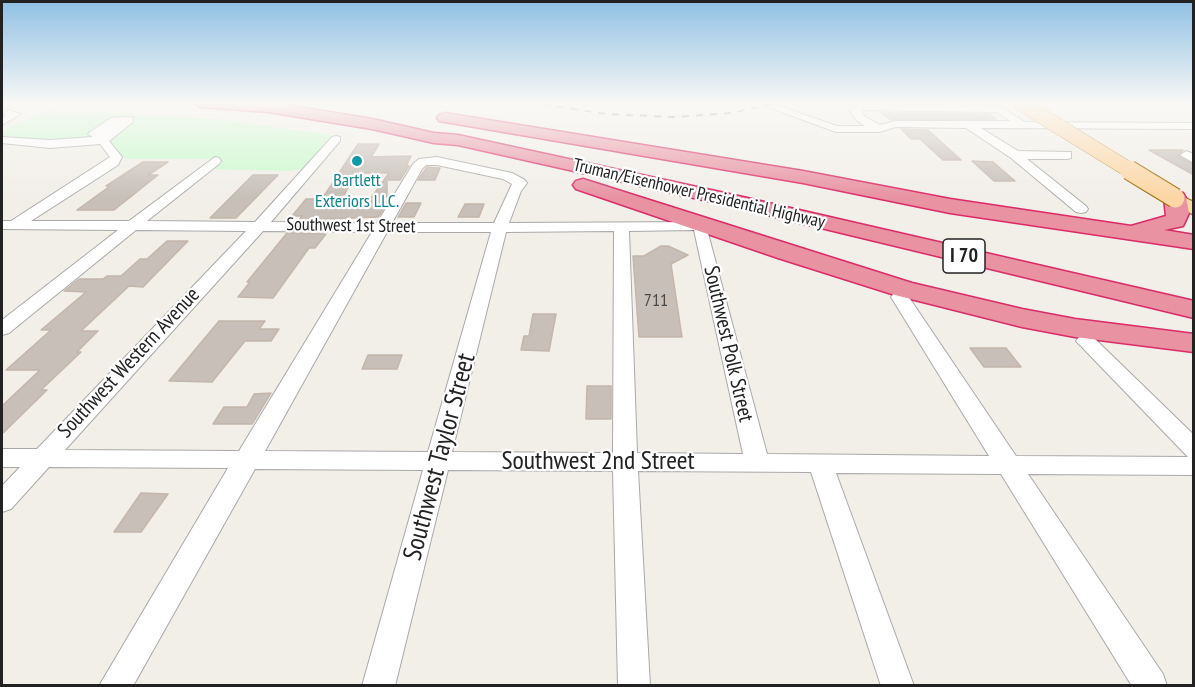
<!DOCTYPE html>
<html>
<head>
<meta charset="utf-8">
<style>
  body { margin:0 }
  #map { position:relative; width:1195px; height:687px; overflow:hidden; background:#f2efe9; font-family:"PT Sans Narrow",sans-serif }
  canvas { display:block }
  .frame { position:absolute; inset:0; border:3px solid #222; pointer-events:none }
</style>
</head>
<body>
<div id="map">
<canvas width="1195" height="687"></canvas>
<div class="frame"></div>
</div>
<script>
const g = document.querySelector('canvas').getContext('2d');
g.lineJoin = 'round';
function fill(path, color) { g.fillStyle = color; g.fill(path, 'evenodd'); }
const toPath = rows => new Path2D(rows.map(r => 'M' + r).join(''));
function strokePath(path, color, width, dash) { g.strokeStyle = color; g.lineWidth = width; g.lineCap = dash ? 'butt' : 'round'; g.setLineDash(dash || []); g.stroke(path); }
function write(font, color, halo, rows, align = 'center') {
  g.font = font + ' "PT Sans Narrow",sans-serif'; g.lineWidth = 4.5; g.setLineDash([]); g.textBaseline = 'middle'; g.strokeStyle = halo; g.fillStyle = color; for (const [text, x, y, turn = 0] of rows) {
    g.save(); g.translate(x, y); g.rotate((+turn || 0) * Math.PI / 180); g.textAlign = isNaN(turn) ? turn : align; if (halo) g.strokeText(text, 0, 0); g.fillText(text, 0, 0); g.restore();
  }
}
fill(toPath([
  [43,111,111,112,223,120,331,135,303,169,289,171,207,169,219,159,125,159,109,140,37,142,2,139,2,131]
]), '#c8facc');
const building = toPath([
  [881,113,989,114,996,119,891,120,881,113],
  [901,129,928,130,961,160,943,160,920,139,911,139,901,129],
  [358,144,379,144,371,157,411,156,406,166,409,166,400,180,387,180,387,203,378,217,299,220,302,216,292,216,306,199,322,199,358,144],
  [356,173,389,173,371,198,342,199,356,173],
  [1149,150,1183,150,1178,156,1194,165,1194,175,1149,150],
  [972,161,993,162,1015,181,994,181,972,161],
  [143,162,168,162,148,175,158,175,114,210,77,210,110,186,106,186,143,162],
  [427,167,440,168,435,180,418,180,427,167],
  [253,175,278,175,236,218,210,218,253,175],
  [406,203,421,203,414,217,398,217,406,203],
  [465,204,484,204,479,217,458,217,465,204],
  [287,233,326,234,315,248,309,248,273,298,238,297,250,282,247,282,287,233],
  [167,241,188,241,143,287,129,286,81,331,98,331,77,352,81,352,41,390,47,390,2,434,2,406,40,370,6,370,51,330,41,330,86,292,64,291,79,279,103,279,107,276,121,276,140,259,147,259,167,241],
  [661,246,668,246,688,255,671,264,682,337,639,337,633,256,644,256,661,246],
  [533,314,556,314,549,351,521,350,524,336,529,336,533,314],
  [219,321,265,321,259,329,279,329,271,341,245,341,212,382,169,381,219,321],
  [970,348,1006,348,1021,367,984,367,970,348],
  [368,355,402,355,397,369,362,369,368,355],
  [587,386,611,386,611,419,586,419,587,386],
  [271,393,252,424,213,424,224,407,247,407,254,394,271,393],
  [141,493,168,494,141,532,114,532,141,493]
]);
fill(building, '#c7bfb8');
strokePath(building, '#c4b6ab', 1.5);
const minor = toPath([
  [754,102,768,102,837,126,865,126,856,120,850,111,859,104,999,106,1025,122,1194,123,1194,129,981,128,1018,151,1071,152,1071,158,1067,159,1027,159,1086,206,1088,209,1086,212,1081,213,1076,212,1011,158,966,128,896,127,879,132,836,132,754,102],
  [862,110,997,112,1010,121,895,121,880,125,864,116,862,110],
  [8,110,21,114,2,125,2,118,6,116,3,113,8,110],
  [129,117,133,118,133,122,109,141,122,157,118,165,31,221,129,221,215,157,219,158,221,161,219,164,147,221,255,222,332,137,336,136,340,137,340,141,271,222,377,223,413,164,419,159,437,157,512,173,525,180,527,183,521,191,509,223,705,222,767,454,989,456,891,297,894,293,900,292,906,293,1016,456,1188,457,1076,341,1079,337,1093,337,1194,435,1194,475,1028,474,1163,674,1167,686,1132,686,1001,474,836,473,914,686,881,686,811,472,638,471,650,686,618,686,613,471,448,470,395,686,362,686,423,470,255,469,133,686,99,686,228,468,49,467,11,509,2,512,2,486,20,467,2,467,2,449,37,449,246,231,136,230,9,333,2,335,2,320,118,230,2,229,2,221,11,221,110,157,100,144,50,148,2,143,2,137,50,140,93,137,88,134,90,132,111,118,129,117],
  [426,165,437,165,503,179,512,184,494,223,392,223,422,169,426,165],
  [694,230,743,454,637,453,629,231,694,230],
  [263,231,372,232,239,451,65,450,263,231],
  [614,231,613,453,452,452,506,232,614,231],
  [387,232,491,232,428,452,265,451,387,232],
  [1186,151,1194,154,1194,163,1180,155,1186,151]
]);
const major = toPath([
  [1175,193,1194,202,1194,215,1169,202,1166,198,1169,194,1175,193]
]);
const highway = toPath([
  [192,102,268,102,372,119,434,133,458,135,734,195,1194,301,1194,318,734,207,458,145,434,143,372,129,268,112,200,107,192,102],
  [445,113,803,171,950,199,1131,226,1166,216,1164,198,1167,193,1175,192,1183,193,1186,198,1189,213,1183,226,1164,230,1194,235,1194,249,950,213,803,183,439,121,437,118,439,115,445,113],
  [583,179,912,283,1022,309,1075,319,1194,334,1194,352,1075,337,1022,327,895,295,778,258,576,189,573,185,576,181,583,179]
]);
strokePath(minor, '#a9a9a9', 2);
strokePath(major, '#a06b00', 2);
strokePath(highway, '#dc2a67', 3);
fill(minor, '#fff');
fill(major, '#fcd6a4');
fill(highway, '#e892a2');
strokePath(toPath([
  [529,102,606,114,673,117,731,113,782,102]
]), '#707070', 2, [7, 7]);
const majorBridgeFar1 = toPath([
  [1019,102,1131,171]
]);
const majorBridge = toPath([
  [1129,170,1175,198]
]);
strokePath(majorBridgeFar1, '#a06b00', 16, []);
strokePath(majorBridge, '#a06b00', 21, []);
strokePath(majorBridgeFar1, '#fcd6a4', 15);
strokePath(majorBridge, '#fcd6a4', 19);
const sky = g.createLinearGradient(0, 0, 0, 198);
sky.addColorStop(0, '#8fc0e4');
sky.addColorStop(0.52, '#f9f8f5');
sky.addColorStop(1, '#f9f8f500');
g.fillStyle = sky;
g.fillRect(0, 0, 1195, 198);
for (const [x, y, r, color] of [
  [357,161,6,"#0f9aa8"]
]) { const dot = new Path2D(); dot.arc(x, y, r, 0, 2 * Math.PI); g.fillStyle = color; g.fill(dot); strokePath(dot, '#fff', 2); }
write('18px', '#0d838f', '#fff', [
  ["Bartlett",357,181],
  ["Exteriors LLC.",357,202]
]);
write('18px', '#222', '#fff', [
  ["Truman/Eisenhower Presidential Highway",699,194,13],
  ["Southwest 1st Street",351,226,1]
]);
write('18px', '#4b4948', null, [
  ["711",656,301]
]);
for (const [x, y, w] of [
  [964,256,42]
]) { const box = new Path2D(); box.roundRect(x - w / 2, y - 17, w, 34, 4.5); g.fillStyle = '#fff'; g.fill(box); strokePath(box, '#222', 1.5); }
write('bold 20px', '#222', null, [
  ["I 70",964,256]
]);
write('21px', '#222', '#fff', [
  ["Southwest Polk Street",728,344,77],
  ["Southwest Western Avenue",129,363,-47]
]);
write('26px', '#222', '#fff', [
  ["Southwest Taylor Street",440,457,-75],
  ["Southwest 2nd Street",598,462]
]);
</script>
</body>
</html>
